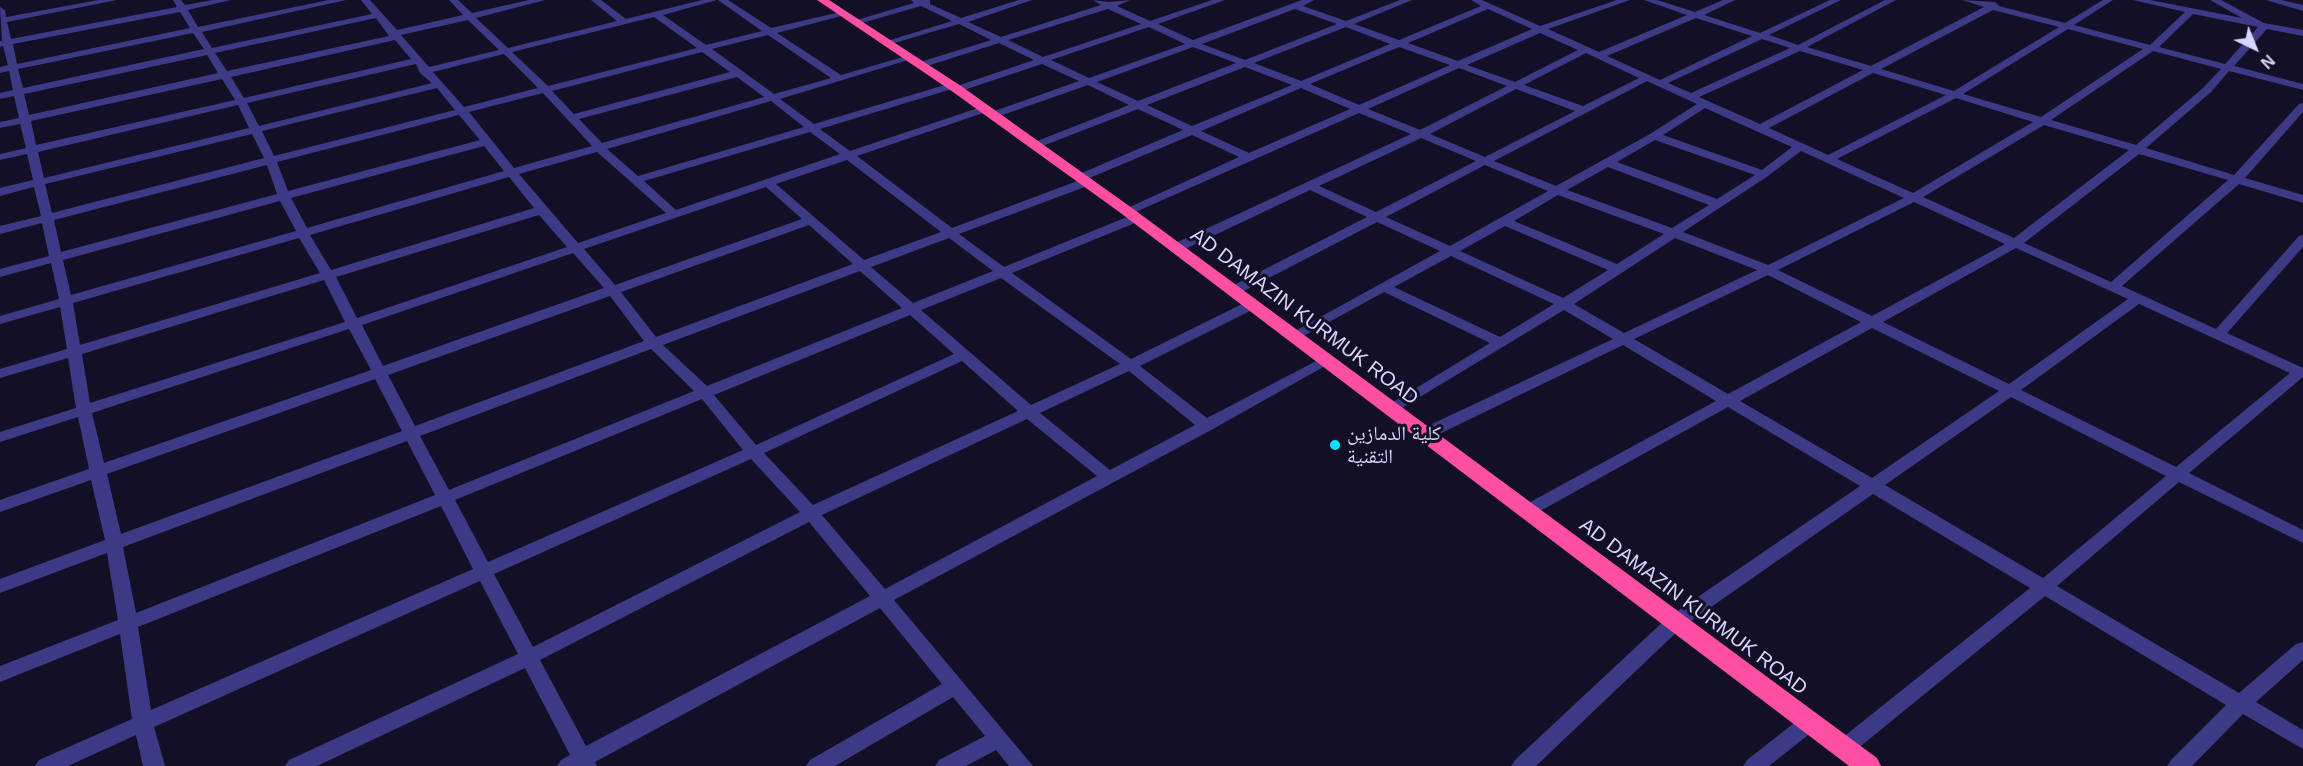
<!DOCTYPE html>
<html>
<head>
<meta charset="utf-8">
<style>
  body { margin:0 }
  #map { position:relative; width:2303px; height:766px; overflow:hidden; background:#130f26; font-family:Arial,sans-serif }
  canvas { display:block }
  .north { position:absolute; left:2225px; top:18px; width:60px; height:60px; -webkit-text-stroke:4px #130f26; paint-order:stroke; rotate:137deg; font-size:16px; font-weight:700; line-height:24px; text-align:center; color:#d9d4ff }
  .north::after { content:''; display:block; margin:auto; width:21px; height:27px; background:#d9d4ff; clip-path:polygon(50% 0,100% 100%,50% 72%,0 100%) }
</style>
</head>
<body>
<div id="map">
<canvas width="2303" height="766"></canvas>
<div class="north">N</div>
</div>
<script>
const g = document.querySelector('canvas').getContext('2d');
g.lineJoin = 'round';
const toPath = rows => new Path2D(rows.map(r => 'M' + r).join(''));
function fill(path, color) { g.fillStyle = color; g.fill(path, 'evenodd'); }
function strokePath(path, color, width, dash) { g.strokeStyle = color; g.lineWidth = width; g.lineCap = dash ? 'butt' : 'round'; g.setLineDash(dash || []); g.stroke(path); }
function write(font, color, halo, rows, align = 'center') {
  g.font = font + ' Arial,"Noto Naskh Arabic",sans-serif'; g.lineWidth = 6; g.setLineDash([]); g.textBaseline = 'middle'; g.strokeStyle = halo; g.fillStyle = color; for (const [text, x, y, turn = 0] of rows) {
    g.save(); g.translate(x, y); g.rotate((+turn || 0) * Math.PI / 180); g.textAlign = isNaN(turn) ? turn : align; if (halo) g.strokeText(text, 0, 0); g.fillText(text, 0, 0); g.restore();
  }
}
fill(toPath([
  [99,0,117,0,7,22,11,39,177,7,173,0,181,0,185,5,213,0,231,0,188,10,198,27,329,0,346,0,202,32,212,48,372,14,361,0,370,0,397,30,463,15,449,0,458,0,472,13,529,0,545,0,476,18,508,48,617,21,591,0,601,0,626,19,702,0,717,0,663,15,706,45,762,31,718,0,728,0,771,28,845,11,845,15,777,33,841,75,910,55,915,58,780,99,814,124,948,84,957,86,1034,60,999,43,921,68,916,65,917,63,991,40,959,24,884,46,884,42,952,21,921,6,855,25,850,22,914,3,911,0,930,0,930,4,961,18,1019,0,1032,0,968,22,1001,37,1101,5,1093,0,1109,2,1130,0,1117,6,1150,21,1212,0,1225,0,1158,24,1193,40,1302,0,1314,0,1303,6,1346,21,1400,0,1412,0,1354,24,1399,40,1481,6,1471,0,1482,0,1540,26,1617,0,1630,0,1548,29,1599,52,1687,15,1644,0,1657,0,1695,12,1723,0,1735,0,1704,15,1760,33,1830,0,1841,0,1769,35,1798,45,1885,0,1896,0,1807,47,1871,66,1984,7,1962,0,1995,2,1999,6,2065,23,2103,0,2113,0,2074,25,2150,45,2185,12,2133,0,2150,0,2242,18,2210,0,2221,0,2264,23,2303,30,2303,36,2267,29,2234,66,2303,84,2303,90,2229,71,2211,92,2146,148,2234,175,2299,104,2303,103,2303,112,2245,178,2303,195,2303,203,2239,184,2122,286,2216,329,2299,236,2303,235,2303,247,2227,333,2303,368,2303,377,2189,473,2303,530,2303,543,2179,482,2057,586,2239,693,2296,644,2303,642,2303,660,2256,702,2303,730,2303,749,2243,714,2192,766,2167,766,2171,760,2226,705,2045,596,1851,754,1844,757,1837,754,1834,748,1837,742,2030,588,1873,494,1681,628,1536,766,1511,766,1515,760,1667,618,1860,486,1728,407,1533,515,1521,515,1518,511,1521,507,1716,401,1623,345,1429,439,1417,439,1415,435,1417,431,1613,339,1564,310,1390,415,1385,413,1382,410,1385,407,1490,343,1384,292,1298,339,1288,339,1286,336,1440,251,1377,222,1238,294,1228,294,1226,291,1228,288,1367,217,1310,190,1181,251,1171,251,1170,248,1171,245,1411,134,1359,113,1131,214,1127,215,1121,211,1239,157,1192,135,1087,179,1092,182,1090,185,959,234,1004,267,1132,215,1140,215,1140,221,1012,273,1131,359,1246,302,1256,302,1258,305,1256,308,1140,366,1207,418,1322,358,1332,358,1334,361,1213,429,894,600,1033,766,1009,766,996,750,966,766,935,766,939,760,985,736,953,697,835,766,806,766,810,760,942,684,880,608,595,762,597,766,557,766,561,760,570,755,525,668,317,766,285,766,289,760,518,654,480,581,154,727,165,766,143,766,136,735,68,766,35,766,39,760,132,719,120,634,0,682,0,666,118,620,107,553,0,593,0,579,105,540,91,480,0,512,0,500,89,469,78,417,0,442,0,432,76,408,68,358,0,378,0,369,67,349,60,307,0,324,0,316,59,299,51,263,0,277,0,269,49,256,42,223,0,234,0,226,41,216,34,187,0,196,0,188,33,180,27,154,0,160,0,154,26,148,20,124,0,128,0,122,19,118,14,96,0,99,0,93,13,90,9,71,0,73,0,67,8,65,3,46,0,47,0,41,2,41,0,7,5,10,6,17,99,0],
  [1108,9,1141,24,1043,57,1008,40,1108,9],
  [1295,9,1337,24,1245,60,1202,44,1295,9],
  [1488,9,1532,29,1458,61,1408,43,1488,9],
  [1993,10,2059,27,1954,91,1881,69,1993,10],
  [180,12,190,28,17,64,13,44,180,12],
  [2193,14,2258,27,2225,64,2159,47,2193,14],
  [654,17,697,48,548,86,512,52,654,17],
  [376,18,389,36,227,71,215,53,376,18],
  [1696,18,1752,36,1660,80,1607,56,1696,18],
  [468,20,499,50,429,67,401,35,468,20],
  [1149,27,1185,44,1089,78,1051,60,1149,27],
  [1346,27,1390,44,1301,81,1254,63,1346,27],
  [2068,29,2143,49,2041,117,1963,94,2068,29],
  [193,33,204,49,23,88,18,69,193,33],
  [1540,33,1578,50,1515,82,1467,65,1540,33],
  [768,35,831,78,774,94,712,49,768,35],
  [1762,39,1790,48,1691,93,1668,83,1762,39],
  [395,40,411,59,244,98,231,77,395,40],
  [1193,47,1236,63,1138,101,1097,82,1193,47],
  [1399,47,1450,65,1359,105,1310,84,1399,47],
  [1800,51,1863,70,1760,124,1699,97,1800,51],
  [2153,51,2221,69,2203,88,2136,145,2051,120,2153,51],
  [702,52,730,72,574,114,552,91,702,52],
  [1586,53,1639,78,1583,106,1524,85,1586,53],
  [504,54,538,88,464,107,433,72,504,54],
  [207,55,218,73,29,115,24,94,207,55],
  [416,64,420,73,432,83,259,126,247,103,416,64],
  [1042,64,1079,81,989,113,989,117,997,117,1088,85,1129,105,1032,143,1032,147,1040,147,1138,109,1183,130,1077,175,1075,177,1080,180,952,228,857,156,989,111,989,107,981,107,850,151,820,129,952,89,961,91,1042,64],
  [1245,67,1292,85,1192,126,1147,105,1245,67],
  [1459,68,1507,86,1420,130,1368,109,1459,68],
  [1873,73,1946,95,1828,155,1769,128,1873,73],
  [737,77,764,97,602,143,579,119,737,77],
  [222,79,235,100,36,145,31,121,222,79],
  [1647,81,1697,104,1650,134,1556,186,1494,161,1647,81],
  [437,88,455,110,274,156,262,131,437,88],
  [1301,88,1350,109,1249,153,1201,131,1301,88],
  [1516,89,1575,111,1485,157,1430,134,1516,89],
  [543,93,592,146,514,168,469,112,543,93],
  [1956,98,2033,122,1913,193,1837,159,1956,98],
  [771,101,804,127,638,176,607,149,771,101],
  [238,105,249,128,44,178,38,152,238,105],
  [1705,108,1756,131,1792,147,1762,170,1663,135,1705,108],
  [459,115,480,140,288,191,277,162,459,115],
  [2044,125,2129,150,2014,238,1923,197,2044,125],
  [810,132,840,154,676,210,644,181,810,132],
  [252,134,264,158,52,213,45,184,252,134],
  [1421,138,1476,161,1376,212,1319,186,1421,138],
  [1655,140,1755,175,1717,199,1617,162,1655,140],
  [484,146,504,171,307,228,291,198,484,146],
  [1801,151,1904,198,1768,265,1683,232,1768,176,1801,151],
  [597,152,666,213,578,243,519,174,597,152],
  [2139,154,2228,180,2111,282,2024,243,2139,154],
  [847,160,941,232,864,260,776,184,847,160],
  [267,165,277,194,61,252,54,220,267,165],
  [1485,165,1548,191,1450,246,1386,217,1485,165],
  [1608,167,1709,205,1672,228,1567,190,1608,167],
  [509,177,534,208,331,270,310,235,509,177],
  [766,187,802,219,615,285,584,249,766,187],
  [1558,195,1664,234,1617,264,1514,221,1558,195],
  [280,201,296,231,71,295,63,260,280,201],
  [1914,202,2005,244,1872,316,1778,270,1914,202],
  [539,215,567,247,357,318,336,277,539,215],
  [809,225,853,264,656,337,621,292,809,225],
  [1505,226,1608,270,1563,298,1460,251,1505,226],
  [299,238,320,273,80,345,73,303,299,238],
  [949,238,993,271,913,303,871,267,949,238],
  [1675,238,1757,270,1624,333,1574,304,1675,238],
  [2016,248,2128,299,2009,384,1883,322,2016,248],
  [573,253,604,288,383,366,362,325,573,253],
  [1451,256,1554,304,1500,337,1394,287,1451,256],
  [860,271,902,308,707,386,663,345,860,271],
  [1768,275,1861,322,1728,394,1634,339,1768,275],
  [1001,278,1120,364,1031,405,921,310,1001,278],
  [324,280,345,322,90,403,82,354,324,280],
  [610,296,644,341,415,426,388,375,610,296],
  [2139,304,2290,373,2176,467,2021,390,2139,304],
  [910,315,954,354,756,445,714,395,910,315],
  [1872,328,1999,391,1872,478,1740,401,1872,328],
  [349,329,371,370,104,463,92,413,349,329],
  [651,349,694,391,449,490,420,436,651,349],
  [962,361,1018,411,813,505,764,453,962,361],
  [1129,371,1195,425,1110,470,1040,413,1129,371],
  [375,379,402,431,121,534,107,474,375,379],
  [2011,397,2166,476,2043,578,1885,485,2011,397],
  [702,399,743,450,488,562,455,500,702,399],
  [1027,419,1097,476,885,589,822,515,1027,419],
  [407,441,435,495,136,613,123,547,407,441],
  [751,459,800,512,533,647,494,574,751,459],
  [441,506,473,569,151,710,138,627,441,506],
  [809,522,870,596,586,746,540,660,809,522],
  [2266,0,2281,0,2303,5,2303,11,2266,0],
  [1810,714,1817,716,1820,722,1817,728,1769,766,1743,766,1747,760,1803,716,1810,714]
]), '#3d3a85');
fill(toPath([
  [817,0,829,0,961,86,1132,208,1877,758,1881,766,1849,766,1122,214,953,92,817,0]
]), '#ff4fa3');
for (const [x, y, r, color] of [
  [1335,445,6,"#00e5ff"]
]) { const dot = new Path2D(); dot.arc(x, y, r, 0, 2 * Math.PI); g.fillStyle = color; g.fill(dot); strokePath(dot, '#130f26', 2); }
write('20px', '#d9d4ff', '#130f26', [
  ["AD DAMAZIN KURMUK ROAD",1304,317,37],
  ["AD DAMAZIN KURMUK ROAD",1693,607,37]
]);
write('20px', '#d9d4ff', '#130f26', [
  ["كلية الدمازين",1347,434],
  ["التقنية",1347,457]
], 'left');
</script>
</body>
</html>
